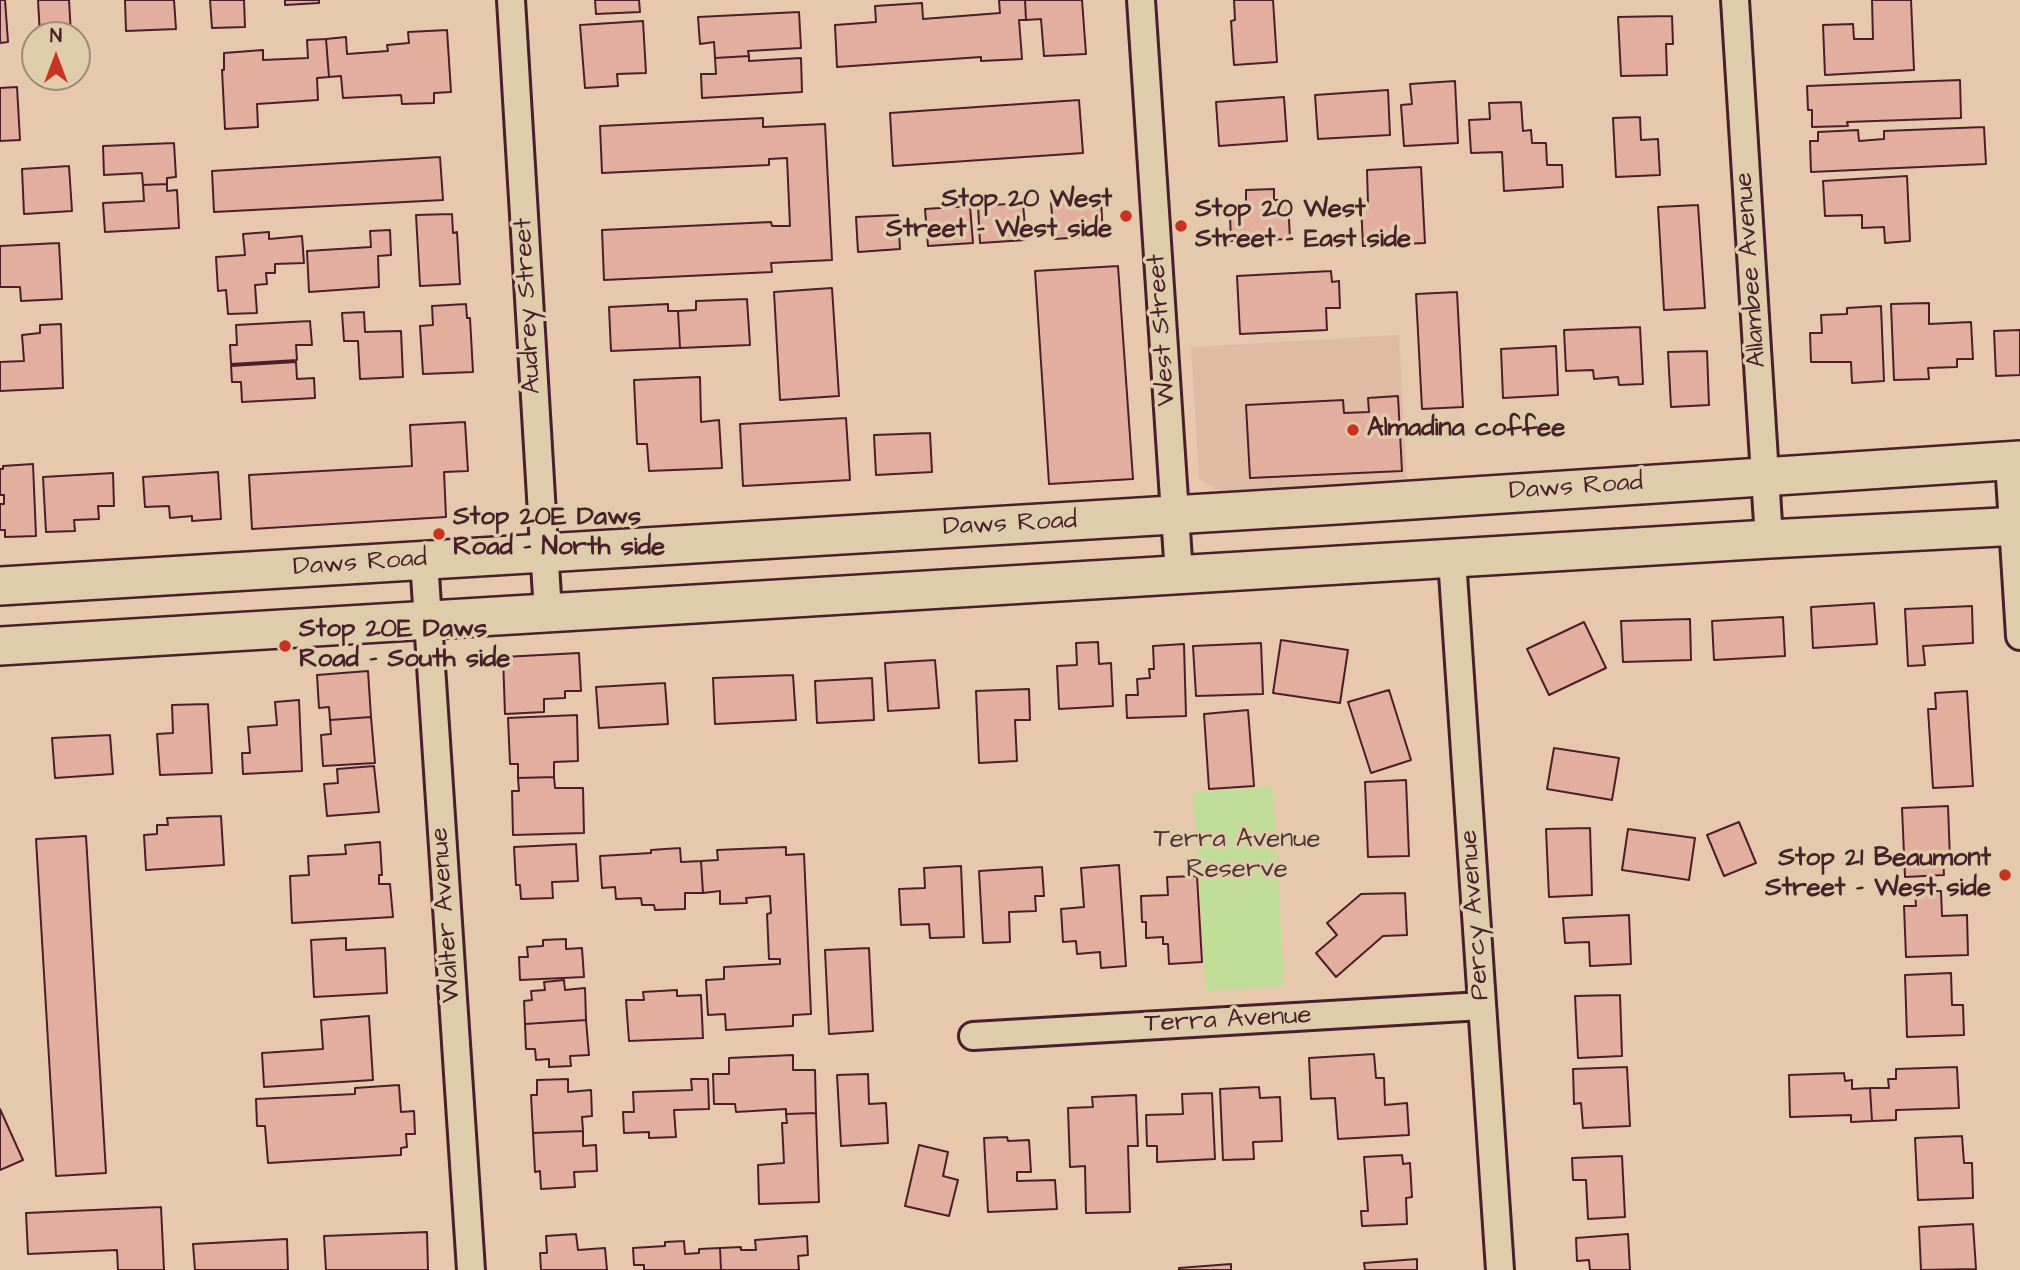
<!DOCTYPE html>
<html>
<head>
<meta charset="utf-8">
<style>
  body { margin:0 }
  #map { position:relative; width:2020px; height:1270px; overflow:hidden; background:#e6c9ac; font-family:"Architects Daughter",sans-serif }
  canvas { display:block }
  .north { position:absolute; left:21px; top:21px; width:70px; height:70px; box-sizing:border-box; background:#deccaa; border:2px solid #a38777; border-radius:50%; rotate:0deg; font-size:19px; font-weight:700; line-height:28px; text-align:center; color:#4a1f2b }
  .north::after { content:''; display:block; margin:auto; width:24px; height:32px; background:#c8321e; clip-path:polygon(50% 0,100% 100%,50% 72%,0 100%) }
</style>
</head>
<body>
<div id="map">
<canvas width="2020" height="1270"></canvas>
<div class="north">N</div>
</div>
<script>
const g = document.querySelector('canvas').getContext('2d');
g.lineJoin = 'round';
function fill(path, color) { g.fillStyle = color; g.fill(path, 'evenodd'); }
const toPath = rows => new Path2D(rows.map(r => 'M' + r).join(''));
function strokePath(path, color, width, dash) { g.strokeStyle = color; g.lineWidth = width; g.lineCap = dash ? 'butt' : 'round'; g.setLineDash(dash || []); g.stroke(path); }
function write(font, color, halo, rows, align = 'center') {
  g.font = font + ' "Architects Daughter",sans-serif'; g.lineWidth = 7; g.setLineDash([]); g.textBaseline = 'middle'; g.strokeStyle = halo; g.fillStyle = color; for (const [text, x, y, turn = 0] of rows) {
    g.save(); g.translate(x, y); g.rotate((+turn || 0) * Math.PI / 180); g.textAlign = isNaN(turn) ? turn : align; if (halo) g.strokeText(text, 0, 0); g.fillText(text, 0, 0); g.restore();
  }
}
fill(toPath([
  [1399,335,1407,479,1220,491,1199,479,1191,347]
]), '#dfbba3');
fill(toPath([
  [1273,787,1284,986,1206,991,1193,792]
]), '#c0de97');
const building = toPath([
  [0,0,5,0,8,42,0,43,0,0],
  [38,0,69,0,71,35,40,35,38,0],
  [125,0,174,0,176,29,126,31,125,0],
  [210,0,244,0,245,27,212,28,210,0],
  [285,0,319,0,319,3,285,5,285,0],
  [595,0,639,0,640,12,596,14,595,0],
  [999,0,1025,0,1026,20,1019,20,1022,59,981,61,981,57,837,67,835,25,876,22,875,6,922,3,923,19,1000,13,999,0],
  [1025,0,1082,0,1086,54,1044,56,1041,19,1026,20,1025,0],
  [1234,0,1273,0,1277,62,1234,65,1231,21,1235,20,1234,0],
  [1872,0,1911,0,1914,70,1825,75,1823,25,1853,24,1854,39,1873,39,1872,0],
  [799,12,801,48,748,51,749,56,715,58,714,42,700,44,698,17,799,12],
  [1672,16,1673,44,1666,44,1667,75,1621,76,1618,17,1672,16],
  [643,21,646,73,617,74,618,86,585,88,580,25,643,21],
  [447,30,451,92,434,93,434,103,402,104,401,95,343,98,341,76,329,77,326,39,346,37,347,54,388,51,387,45,409,43,408,32,447,30],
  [326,39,329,77,317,78,318,100,257,104,258,127,225,129,222,70,224,70,224,53,263,50,263,60,308,58,307,40,326,39],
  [749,56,749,61,801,58,802,92,702,98,701,74,716,74,715,58,749,56],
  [1960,80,1961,118,1847,122,1848,126,1812,127,1812,110,1808,110,1807,86,1960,80],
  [1455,81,1458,143,1404,146,1401,105,1412,104,1410,84,1455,81],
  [17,87,20,140,0,141,0,88,17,87],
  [1388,90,1390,135,1318,139,1315,95,1388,90],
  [1284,97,1287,141,1219,146,1216,102,1284,97],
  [1079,100,1083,153,893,166,890,113,1079,100],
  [1521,102,1523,131,1531,130,1532,143,1546,143,1547,165,1562,165,1563,187,1504,191,1502,152,1471,153,1469,120,1490,119,1489,103,1521,102],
  [1640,117,1641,140,1658,139,1660,175,1616,177,1613,118,1640,117],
  [763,118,763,127,825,124,832,260,771,263,772,272,604,280,602,230,771,222,772,226,790,226,787,158,769,159,769,165,602,173,600,126,763,118],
  [1984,127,1986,164,1811,172,1810,141,1818,141,1818,132,1858,130,1859,141,1884,139,1884,131,1984,127],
  [174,143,176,177,167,178,167,184,143,185,142,173,104,175,103,146,174,143],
  [440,157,443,200,214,212,212,171,440,157],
  [69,166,72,211,24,214,22,169,69,166],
  [1421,167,1425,243,1363,246,1361,204,1368,204,1367,170,1421,167],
  [1907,176,1910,241,1885,243,1884,227,1862,228,1862,215,1825,216,1823,181,1907,176],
  [167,184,167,191,177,190,179,228,105,232,103,203,144,201,143,185,167,184],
  [1274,189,1274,200,1288,200,1290,239,1231,241,1230,216,1240,216,1240,210,1246,210,1246,190,1274,189],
  [1101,200,1103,236,1054,239,1051,203,1101,200],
  [1023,203,1026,240,980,243,978,206,1023,203],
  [1698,205,1705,308,1664,310,1658,207,1698,205],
  [970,206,973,243,928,246,925,209,970,206],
  [452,214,453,233,457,232,460,284,420,286,416,215,452,214],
  [898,215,900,249,858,252,856,217,898,215],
  [390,230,391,255,378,256,379,287,309,292,307,251,371,247,370,231,390,230],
  [269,232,269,239,302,236,304,263,275,264,275,273,266,273,267,284,255,285,257,313,228,314,226,290,218,291,216,257,245,255,243,234,269,232],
  [59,243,62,299,21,301,20,287,0,287,0,246,59,243],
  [1118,266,1133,479,1049,484,1035,271,1118,266],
  [1331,271,1332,282,1339,281,1340,308,1326,308,1327,330,1240,334,1237,276,1331,271],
  [832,288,839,396,780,400,774,292,832,288],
  [1457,292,1463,407,1422,409,1416,294,1457,292],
  [747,299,750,345,680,348,678,311,696,310,696,301,747,299],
  [1929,303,1929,324,1971,322,1973,359,1957,359,1957,367,1928,368,1929,379,1894,380,1891,304,1929,303],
  [466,304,467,318,470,318,473,372,423,374,420,326,433,325,432,306,466,304],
  [668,304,668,311,678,311,680,348,611,351,609,307,668,304],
  [1881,306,1884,381,1852,383,1851,362,1811,362,1810,333,1822,333,1821,315,1847,314,1847,308,1881,306],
  [364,312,365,332,401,331,403,377,360,379,358,341,344,341,342,313,364,312],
  [310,321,312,345,296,345,297,360,231,364,230,345,237,345,236,325,310,321],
  [61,324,63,388,0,391,0,362,24,361,22,335,40,333,40,325,61,324],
  [1640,327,1643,384,1619,385,1618,377,1594,379,1593,370,1566,371,1564,330,1640,327],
  [2020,330,2020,375,1996,376,1994,331,2020,330],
  [1556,346,1558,395,1503,398,1501,349,1556,346],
  [1707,351,1709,405,1671,407,1668,352,1707,351],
  [296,362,297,379,314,378,315,398,242,402,241,382,232,382,231,366,296,362],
  [700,377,701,422,719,420,722,468,649,471,647,444,637,444,634,380,700,377],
  [1398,396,1402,471,1250,478,1246,405,1343,400,1344,413,1369,412,1368,398,1398,396],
  [846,418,850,480,743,486,740,424,846,418],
  [465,422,468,471,444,472,446,517,252,529,249,475,412,466,410,425,465,422],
  [930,433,932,472,876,475,874,435,930,433],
  [33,464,36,536,5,537,5,530,0,530,0,504,4,504,4,495,0,495,0,469,3,469,3,466,33,464],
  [218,472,221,519,192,521,192,516,170,518,169,506,145,507,143,477,218,472],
  [113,473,114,506,98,506,99,519,74,520,75,531,46,532,43,477,113,473],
  [1874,603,1877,644,1813,648,1811,607,1874,603],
  [1972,606,1973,643,1923,646,1925,665,1908,666,1905,609,1972,606],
  [1783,617,1785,656,1714,660,1712,621,1783,617],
  [1690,619,1691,660,1623,662,1621,621,1690,619],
  [1584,622,1606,668,1549,695,1527,649,1584,622],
  [1281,640,1348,650,1340,703,1273,693,1281,640],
  [1098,642,1099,664,1111,663,1113,706,1059,709,1057,666,1077,665,1076,643,1098,642],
  [1261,643,1263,694,1196,696,1193,646,1261,643],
  [1184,644,1186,716,1127,718,1126,695,1138,695,1137,679,1150,678,1149,669,1154,669,1153,646,1184,644],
  [579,653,581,691,565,691,565,698,544,699,544,712,505,714,503,657,579,653],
  [935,660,939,708,888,711,885,663,935,660],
  [368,671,371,717,330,720,329,707,319,708,317,675,368,671],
  [793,675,796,720,715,724,713,678,793,675],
  [872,678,874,720,817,723,815,681,872,678],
  [665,683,668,724,599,728,596,687,665,683],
  [1029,689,1030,720,1015,720,1017,761,979,763,976,691,1029,689],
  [1389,690,1411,760,1371,773,1348,702,1389,690],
  [1967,691,1973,786,1933,788,1928,709,1936,709,1935,693,1967,691],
  [299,700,302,771,243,774,242,753,250,753,248,727,277,725,275,702,299,700],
  [208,704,212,773,160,775,157,734,173,733,172,705,208,704],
  [1248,710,1254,786,1209,789,1204,714,1248,710],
  [577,715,578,761,554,762,554,777,518,778,518,764,510,764,508,718,577,715],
  [371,717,375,763,323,766,321,735,331,734,330,720,371,717],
  [110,735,113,774,55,778,52,738,110,735],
  [1554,748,1619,758,1612,800,1547,789,1554,748],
  [374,766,379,812,327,816,324,784,338,783,337,769,374,766],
  [554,777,555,788,583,788,584,833,513,835,512,791,519,791,518,778,554,777],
  [1406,780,1409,856,1368,857,1365,782,1406,780],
  [1948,806,1950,859,1943,859,1944,875,1905,877,1902,808,1948,806],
  [221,816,224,865,146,870,144,835,157,834,157,825,168,825,167,818,221,816],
  [1739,822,1756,863,1724,876,1707,835,1739,822],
  [1590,828,1592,895,1549,897,1546,829,1590,828],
  [1628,829,1695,838,1689,880,1622,870,1628,829],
  [86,836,106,1173,56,1176,36,839,86,836],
  [380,842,382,875,379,875,379,884,390,884,393,917,292,923,290,876,309,875,308,856,346,854,345,845,380,842],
  [576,844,578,881,552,882,553,898,521,899,520,885,516,885,514,847,576,844],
  [786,847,786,855,804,854,811,1014,793,1015,793,1026,726,1030,725,1014,708,1015,706,980,724,979,724,967,780,964,780,959,769,959,767,914,771,913,770,896,746,898,747,903,720,904,720,891,703,893,701,861,718,860,717,850,786,847],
  [680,848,681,862,701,861,703,893,685,893,685,909,655,910,654,905,642,905,641,898,616,899,615,887,602,888,600,856,651,853,651,850,680,848],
  [1119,865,1126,966,1101,968,1100,952,1077,954,1076,941,1063,942,1061,909,1084,907,1081,868,1119,865],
  [961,866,964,937,930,938,929,924,901,925,899,889,925,888,924,868,961,866],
  [1042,867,1044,896,1035,896,1036,911,1009,912,1010,942,983,943,979,871,1042,867],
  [1197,876,1202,962,1169,964,1168,944,1163,944,1163,937,1146,938,1146,922,1142,922,1141,896,1168,895,1167,877,1197,876],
  [1915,891,1941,891,1942,916,1967,915,1968,955,1906,957,1904,906,1916,906,1915,891],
  [1405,893,1407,935,1383,936,1336,977,1316,953,1337,935,1327,923,1361,894,1405,893],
  [1629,915,1631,964,1590,966,1589,942,1565,943,1563,918,1629,915],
  [346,938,346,950,385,948,387,993,314,997,311,940,346,938],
  [566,939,566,949,582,948,584,977,520,980,519,957,528,957,527,947,543,946,543,940,566,939],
  [869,948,873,1031,829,1034,825,950,869,948],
  [1951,973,1952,1005,1963,1005,1964,1035,1907,1037,1905,975,1951,973],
  [564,980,565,990,585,988,586,1020,525,1024,524,1001,532,1000,531,991,545,990,544,982,564,980],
  [677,990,677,996,701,995,703,1038,629,1041,626,1000,644,1000,643,992,677,990],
  [1620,995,1622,1056,1578,1058,1575,996,1620,995],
  [369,1016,373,1080,264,1087,262,1053,323,1049,321,1020,369,1016],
  [586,1020,589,1055,570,1056,571,1066,549,1067,549,1059,536,1060,535,1049,526,1049,525,1024,586,1020],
  [1374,1054,1376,1078,1384,1078,1385,1105,1407,1103,1409,1135,1338,1139,1335,1098,1311,1099,1309,1058,1374,1054],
  [793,1055,793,1070,815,1070,816,1113,786,1114,786,1109,736,1112,735,1104,714,1104,713,1074,729,1074,729,1058,793,1055],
  [1627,1067,1630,1126,1583,1128,1581,1103,1574,1104,1573,1069,1627,1067],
  [1957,1067,1959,1108,1896,1110,1896,1120,1872,1121,1870,1088,1889,1088,1888,1079,1896,1079,1896,1069,1957,1067],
  [1844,1073,1845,1081,1852,1080,1852,1089,1870,1088,1872,1121,1851,1122,1851,1115,1790,1117,1789,1075,1844,1073],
  [868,1074,869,1104,886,1103,888,1143,841,1146,837,1075,868,1074],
  [568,1079,568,1092,591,1090,592,1116,582,1117,583,1131,533,1133,531,1095,537,1095,537,1080,568,1079],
  [691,1079,708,1079,709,1109,674,1110,676,1137,649,1138,649,1132,624,1133,623,1112,634,1112,633,1092,692,1090,691,1079],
  [399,1085,401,1112,414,1111,415,1134,406,1134,407,1147,401,1148,401,1155,268,1163,265,1126,257,1126,256,1099,355,1094,355,1088,399,1085],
  [1259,1087,1260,1098,1280,1097,1282,1141,1253,1142,1254,1159,1223,1160,1220,1089,1259,1087],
  [1212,1093,1215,1159,1157,1162,1157,1146,1147,1146,1146,1115,1183,1114,1182,1094,1212,1093],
  [1136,1095,1138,1146,1128,1146,1130,1212,1086,1213,1085,1166,1070,1167,1068,1108,1093,1107,1092,1097,1136,1095],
  [0,1109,23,1160,0,1170,0,1109],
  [816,1113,819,1202,759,1204,758,1165,784,1163,782,1123,787,1123,786,1114,816,1113],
  [583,1131,583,1146,596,1145,597,1171,574,1172,575,1187,541,1189,540,1171,535,1172,533,1133,583,1131],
  [1962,1136,1964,1163,1972,1163,1973,1198,1918,1200,1915,1138,1962,1136],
  [1007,1137,1008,1141,1029,1140,1031,1172,1017,1172,1017,1181,1055,1180,1057,1209,988,1212,984,1138,1007,1137],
  [919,1145,948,1152,943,1176,958,1180,949,1216,905,1206,919,1145],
  [1402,1155,1403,1164,1410,1163,1412,1197,1406,1198,1407,1224,1362,1226,1361,1211,1368,1211,1364,1157,1402,1155],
  [1622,1156,1625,1217,1588,1219,1586,1180,1573,1180,1572,1158,1622,1156],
  [161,1207,164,1270,118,1270,117,1250,28,1254,26,1213,161,1207],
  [1973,1224,1976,1269,1921,1270,1919,1227,1973,1224],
  [427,1232,428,1270,326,1270,324,1236,427,1232],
  [576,1234,578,1250,605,1248,607,1270,541,1270,540,1253,547,1253,546,1236,576,1234],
  [1628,1234,1630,1270,1590,1270,1589,1260,1577,1261,1576,1238,1628,1234],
  [807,1236,808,1255,798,1256,799,1270,721,1270,720,1248,741,1247,741,1250,756,1250,755,1240,807,1236],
  [287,1239,288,1270,195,1270,193,1244,287,1239],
  [684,1241,685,1254,699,1253,699,1249,720,1248,721,1270,644,1270,644,1265,634,1265,633,1248,665,1246,665,1242,684,1241],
  [1417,1259,1417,1270,1365,1270,1364,1263,1417,1259],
  [1231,1264,1231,1270,1179,1270,1179,1268,1231,1264]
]);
fill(building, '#e4ae9f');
strokePath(building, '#4a1f2b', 2);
const street = toPath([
  [511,0,548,613],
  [1141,0,1179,575],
  [1735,0,1769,539],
  [2009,461,2020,636],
  [1452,559,1500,1270],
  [424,560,471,1270],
  [973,1036,1482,1006]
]);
const secondary = toPath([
  [0,586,1337,505,2020,460],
  [0,646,1769,539,2020,526]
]);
strokePath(street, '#4a1f2b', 32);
strokePath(secondary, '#4a1f2b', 42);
strokePath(street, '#deccaa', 26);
strokePath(secondary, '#deccaa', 37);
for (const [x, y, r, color] of [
  [1126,216,7,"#c8321e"],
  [1181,226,7,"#c8321e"],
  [1353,430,7,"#c8321e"],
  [439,534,7,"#c8321e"],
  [285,646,7,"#c8321e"],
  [2005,875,7,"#c8321e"]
]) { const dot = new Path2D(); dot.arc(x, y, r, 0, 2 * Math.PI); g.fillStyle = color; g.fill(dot); strokePath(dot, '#deccaa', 2.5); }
write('bold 26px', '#4a1f2b', '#deccaa', [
  ["Stop 20 West",1112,201,"right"],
  ["Street - West side",1112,231,"right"],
  ["Stop 20 West",1195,211],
  ["Street - East side",1195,241],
  ["Almadina coffee",1367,430],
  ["Stop 20E Daws",453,519],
  ["Road - North side",453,549],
  ["Stop 20E Daws",299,631],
  ["Road - South side",299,661],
  ["Stop 21 Beaumont",1991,860,"right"],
  ["Street - West side",1991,890,"right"]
], 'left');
write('26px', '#4a1f2b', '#deccaa', [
  ["Allambee Avenue",1752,270,-94],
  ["Audrey Street",529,306,-93],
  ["West Street",1163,330,-94],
  ["Daws Road",1576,488,-4],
  ["Daws Road",1010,525,-3],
  ["Daws Road",360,564,-4],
  ["Walter Avenue",447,915,-94],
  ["Percy Avenue",1476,915,-94],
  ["Terra Avenue",1228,1021,-3]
]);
write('26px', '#563236', '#deccaa', [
  ["Terra Avenue",1237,841],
  ["Reserve",1237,871]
]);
</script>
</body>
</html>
